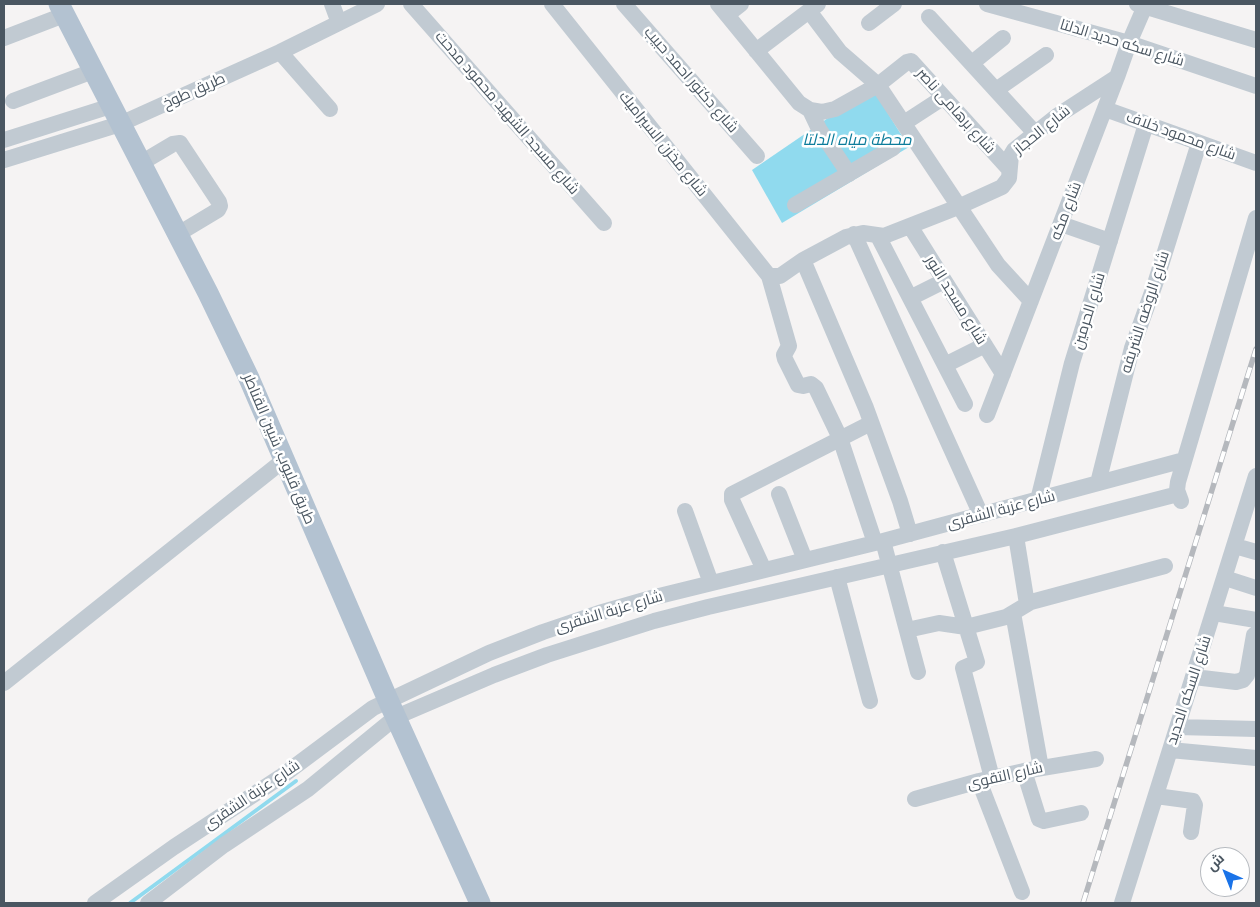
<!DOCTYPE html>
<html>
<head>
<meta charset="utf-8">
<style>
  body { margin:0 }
  #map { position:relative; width:1260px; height:907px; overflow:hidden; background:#f5f3f3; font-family:Raleway,Cairo,sans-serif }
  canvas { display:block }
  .frame { position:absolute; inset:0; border:5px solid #4a5661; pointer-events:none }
  .north { position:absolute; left:1200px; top:847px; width:50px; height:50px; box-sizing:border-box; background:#fff; border:1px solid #b7bbc0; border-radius:50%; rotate:316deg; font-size:14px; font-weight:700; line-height:20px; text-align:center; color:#4a5661 }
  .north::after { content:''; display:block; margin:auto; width:18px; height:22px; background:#1a73e8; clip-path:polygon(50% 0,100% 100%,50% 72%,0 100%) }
</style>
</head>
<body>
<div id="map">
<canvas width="1260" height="907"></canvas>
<div class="frame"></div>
<div class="north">ش</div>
</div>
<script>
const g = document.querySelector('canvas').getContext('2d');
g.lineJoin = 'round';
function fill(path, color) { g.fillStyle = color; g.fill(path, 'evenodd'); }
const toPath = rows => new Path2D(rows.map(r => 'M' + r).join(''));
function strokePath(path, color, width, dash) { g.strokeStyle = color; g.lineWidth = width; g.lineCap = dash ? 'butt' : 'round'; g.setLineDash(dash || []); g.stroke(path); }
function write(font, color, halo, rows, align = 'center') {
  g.font = font + ' Raleway,Cairo,sans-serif'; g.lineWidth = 5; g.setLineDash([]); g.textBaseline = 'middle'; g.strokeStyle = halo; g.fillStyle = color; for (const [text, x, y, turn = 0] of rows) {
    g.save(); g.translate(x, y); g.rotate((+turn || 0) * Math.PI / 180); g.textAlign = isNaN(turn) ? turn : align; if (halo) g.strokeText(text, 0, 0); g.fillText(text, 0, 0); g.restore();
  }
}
fill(toPath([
  [872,88,909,147,782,223,752,170]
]), '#90daee');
strokePath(toPath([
  [130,903,296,781]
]), '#90daee', 4);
strokePath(toPath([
  [332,4,339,23],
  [411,4,604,223],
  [552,4,769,276,780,276,803,260,846,237,863,233,884,236,958,207,1002,187,1009,178,1011,155,1014,150,1057,116,1117,77],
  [624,4,757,156],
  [718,4,799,103,810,110,822,112,835,109,878,85,907,62,911,61,1009,169],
  [987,4,1129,43,1256,86],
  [1137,4,1256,40],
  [809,11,840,52,878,85,998,265,1031,301],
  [727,15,741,4],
  [929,17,1035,133],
  [869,23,894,4],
  [4,38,64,15],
  [756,51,818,4],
  [280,52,330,109],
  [972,63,1003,38],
  [996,90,1046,55],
  [13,101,93,71],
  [1105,109,1256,163],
  [810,110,819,129,849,174],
  [904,123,944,97],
  [4,140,111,106],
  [4,160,120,124,280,52,377,4],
  [141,163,173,144,180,143,219,202,220,206,218,210,178,234],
  [795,205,893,148],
  [1061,224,1110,241],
  [910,226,1003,374],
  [854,234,981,515],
  [878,236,965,404],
  [803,260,866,408,900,501,910,534],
  [769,276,789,346,784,355,785,359,798,385,803,386,811,384,816,388,840,438,875,543],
  [910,298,944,281],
  [945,365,985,345],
  [987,415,1117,77,1129,43,1145,6],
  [1098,483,1132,348,1155,284,1199,143],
  [779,494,805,560],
  [1038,500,1072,363,1146,124],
  [1181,501,1177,490,1178,482,1256,218],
  [685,511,711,583],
  [1016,536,1027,604],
  [883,541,918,672],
  [1235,546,1256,552],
  [943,552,977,662,963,668,992,778],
  [764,570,732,500,732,494,871,423],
  [837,577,870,701],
  [1225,578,1256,588],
  [1013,613,1041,768],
  [1214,613,1256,620],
  [907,630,939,623,966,627,1006,617,1031,602,1165,566],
  [1194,677,1236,682,1243,680,1247,675,1254,635],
  [4,683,284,460],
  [1178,727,1256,729],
  [1170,750,1256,758],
  [1024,771,1039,819,1044,821,1081,813],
  [979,781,1022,892],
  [1156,796,1193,801,1195,805,1191,832],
  [915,799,979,781,1024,771,1096,759],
  [95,903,174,847,282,776,373,708,489,653,543,632,599,613,655,597,883,541,1184,460],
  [148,903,224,845,308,789,396,717,494,675,547,655,654,621,708,607,1016,536,1178,494],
  [1122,903,1256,476]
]), '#c1cad2', 16);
strokePath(toPath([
  [59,4,208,293,248,376,388,700,480,903]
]), '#b3c2d1', 21);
const rail = toPath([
  [1083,903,1256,349]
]);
strokePath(rail, '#b5b8bd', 5.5);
strokePath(rail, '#fff', 4, [11]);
write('15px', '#4a5661', '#fff', [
  ["شارع سكه حديد الدلتا",1122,43,17],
  ["شارع دكتور احمد حبيب",691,80,49],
  ["طريق طوخ",194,91,-24],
  ["شارع برهامى ناصر",956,111,48],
  ["شارع مسجد الشهيد محمود مدحت",507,113,49],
  ["شارع الحجاز",1042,130,-39],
  ["شارع محمود خلاف",1181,136,20],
  ["شارع مخزن السيراميك",663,144,51],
  ["شارع مكه",1066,211,-69],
  ["شارع مسجد النور",956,300,58],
  ["شارع الحرمين",1089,311,-73],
  ["شارع الروضه الشريفه",1145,312,-72],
  ["طريق قليوب, شبين القناطر",279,449,67],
  ["شارع عزبة الشقرى",1001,510,-15],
  ["شارع عزبة الشقرى",609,612,-17],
  ["شارع السكه الحديد",1189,690,-72],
  ["شارع التقوى",1005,776,-13],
  ["شارع عزبة الشقرى",252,795,-34]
]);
write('italic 16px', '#0c7c9b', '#fff', [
  ["محطة مياه الدلتا",857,140]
]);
</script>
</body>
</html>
